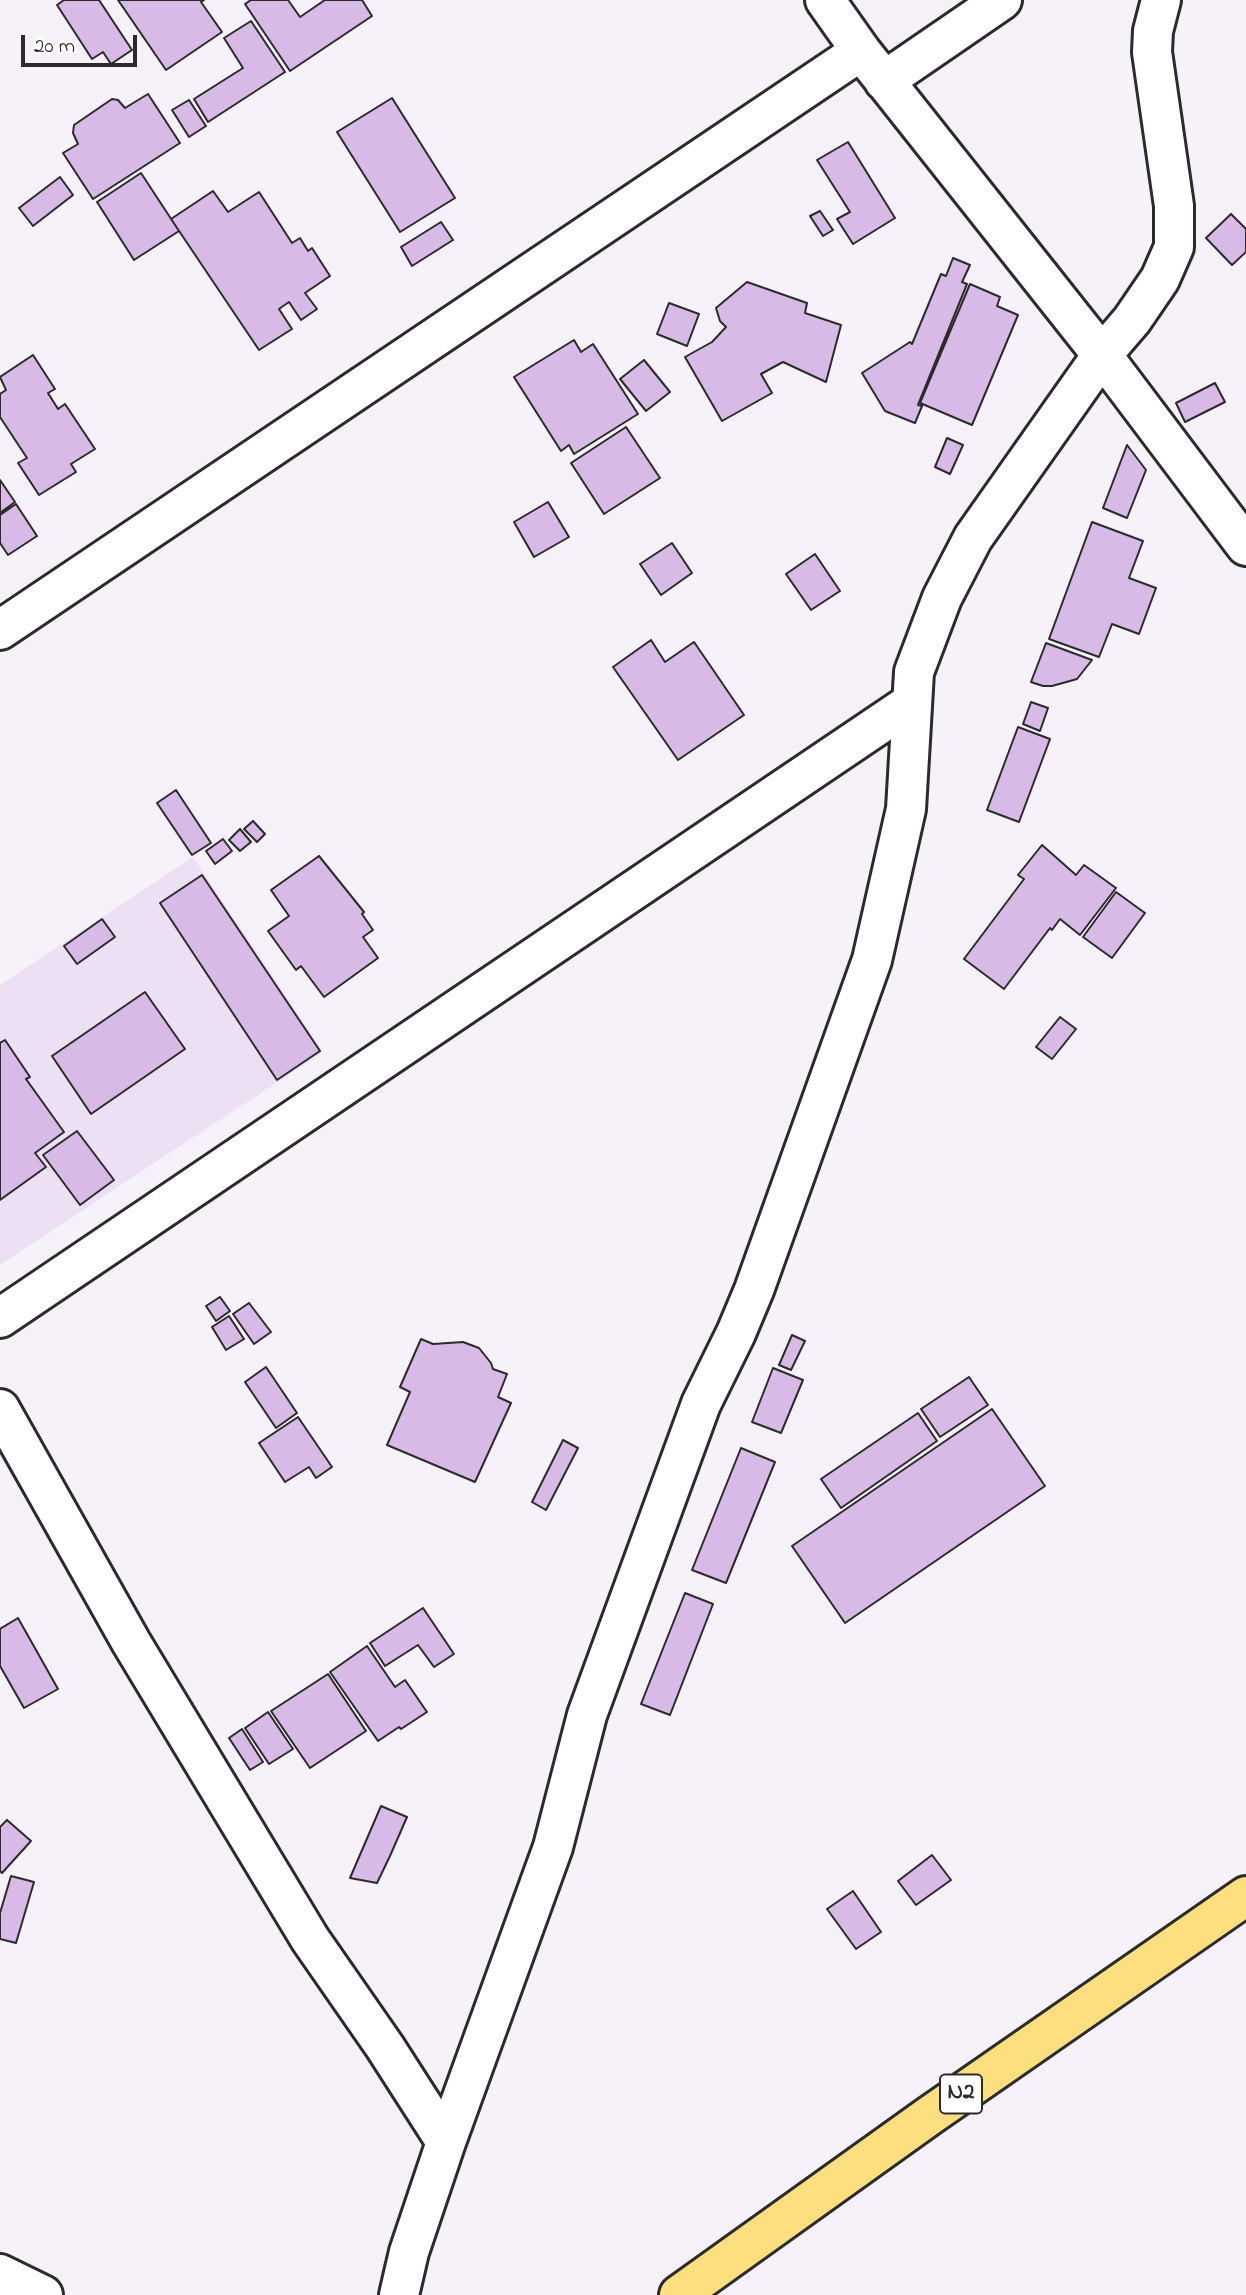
<!DOCTYPE html>
<html>
<head>
<meta charset="utf-8">
<style>
  body { margin:0 }
  #map { position:relative; width:1246px; height:2295px; overflow:hidden; background:#f7f1fa; font-family:"Indie Flower",sans-serif }
  canvas { display:block }
  .scale { position:absolute; left:21px; top:35px; width:116px; height:32px; box-sizing:border-box; border:4px solid #2b2b2b; border-top:0; padding-left:9px; font-size:21px; line-height:24px; white-space:nowrap; color:#2b2b2b; -webkit-text-stroke:5px #fff; paint-order:stroke }
</style>
</head>
<body>
<div id="map">
<canvas width="1246" height="2295"></canvas>
<div class="scale">20 m</div>
</div>
<script>
const g = document.querySelector('canvas').getContext('2d');
g.lineJoin = 'round';
function fill(path, color) { g.fillStyle = color; g.fill(path, 'evenodd'); }
const toPath = rows => new Path2D(rows.map(r => 'M' + r).join(''));
function strokePath(path, color, width, dash) { g.strokeStyle = color; g.lineWidth = width; g.lineCap = dash ? 'butt' : 'round'; g.setLineDash(dash || []); g.stroke(path); }
function write(font, color, halo, rows, align = 'center') {
  g.font = font + ' "Indie Flower",sans-serif'; g.lineWidth = 5; g.setLineDash([]); g.textBaseline = 'middle'; g.strokeStyle = halo; g.fillStyle = color; for (const [text, x, y, turn = 0] of rows) {
    g.save(); g.translate(x, y); g.rotate((+turn || 0) * Math.PI / 180); g.textAlign = isNaN(turn) ? turn : align; if (halo) g.strokeText(text, 0, 0); g.fillText(text, 0, 0); g.restore();
  }
}
fill(toPath([
  [193,857,323,1052,0,1265,0,985]
]), '#eee0f4');
const building = toPath([
  [64,0,99,0,132,50,111,64,103,52,92,59,57,5,64,0],
  [118,0,204,0,201,2,222,32,166,70,118,0],
  [251,0,288,0,300,17,325,0,362,0,372,16,290,71,245,4,251,0],
  [251,21,285,72,208,122,194,99,243,68,224,38,251,21],
  [148,94,180,143,93,199,63,153,78,144,73,133,74,125,112,99,118,100,125,108,148,94],
  [392,98,455,198,400,232,337,132,392,98],
  [189,100,206,126,189,137,172,110,189,100],
  [848,142,895,218,853,244,837,219,850,212,817,160,848,142],
  [141,173,179,231,134,260,97,202,141,173],
  [60,177,73,195,33,226,19,208,60,177],
  [213,191,228,212,259,192,292,243,300,238,308,251,312,248,330,276,305,293,317,309,301,320,289,302,279,309,292,329,259,350,171,219,213,191],
  [820,211,833,230,823,236,810,216,820,211],
  [1231,214,1246,229,1246,252,1232,265,1206,238,1231,214],
  [441,222,453,240,412,266,401,247,441,222],
  [953,258,970,265,962,282,967,284,918,405,922,406,915,423,885,411,862,373,910,342,912,344,941,274,946,276,953,258],
  [747,282,807,303,805,313,841,325,826,382,783,362,761,374,772,393,722,421,685,357,712,342,726,327,720,321,716,308,747,282],
  [970,284,1000,297,997,306,1018,315,972,425,920,403,970,284],
  [669,303,699,314,687,346,657,334,669,303],
  [574,340,581,352,593,344,638,414,574,454,569,445,561,451,514,377,574,340],
  [33,355,55,389,48,393,58,409,65,404,95,449,71,464,76,472,39,495,18,463,27,458,0,417,0,394,6,390,0,377,33,355],
  [644,360,670,392,646,411,620,379,644,360],
  [1215,383,1225,402,1185,422,1176,403,1215,383],
  [626,427,660,478,604,514,571,463,626,427],
  [947,438,963,445,950,474,935,467,947,438],
  [1127,445,1146,470,1127,518,1103,508,1127,445],
  [0,480,15,502,0,513,0,480],
  [548,502,569,537,534,557,514,522,548,502],
  [16,504,37,536,8,555,0,543,0,515,16,504],
  [1092,522,1143,541,1129,578,1156,588,1139,634,1112,624,1099,657,1049,639,1092,522],
  [672,543,692,573,661,595,640,564,672,543],
  [815,554,840,591,811,610,786,574,815,554],
  [651,640,665,662,694,642,744,715,678,760,613,667,651,640],
  [1046,643,1092,660,1077,679,1052,686,1043,686,1031,682,1046,643],
  [1031,702,1048,708,1040,731,1023,724,1031,702],
  [1018,727,1050,739,1019,822,987,810,1018,727],
  [176,790,211,843,192,855,157,803,176,790],
  [253,821,265,834,257,842,244,829,253,821],
  [240,829,251,842,240,851,229,840,240,829],
  [223,839,232,851,215,864,206,851,223,839],
  [1042,845,1076,875,1084,865,1116,888,1080,935,1060,919,1052,930,1050,928,1004,989,964,959,1024,879,1018,875,1042,845],
  [319,856,364,912,362,914,373,930,363,937,378,958,324,997,301,966,296,970,268,931,289,916,271,890,319,856],
  [202,875,320,1051,277,1080,160,903,202,875],
  [1116,892,1145,913,1112,958,1083,937,1116,892],
  [102,919,115,937,77,964,64,946,102,919],
  [145,992,185,1049,91,1114,52,1056,145,992],
  [1060,1017,1076,1029,1052,1059,1036,1047,1060,1017],
  [5,1040,30,1077,26,1079,64,1132,35,1153,46,1167,0,1200,0,1043,5,1040],
  [77,1131,114,1180,80,1205,43,1155,77,1131],
  [220,1297,230,1311,216,1321,206,1306,220,1297],
  [249,1303,271,1332,254,1344,233,1314,249,1303],
  [229,1316,244,1339,226,1350,212,1327,229,1316],
  [792,1335,805,1341,791,1370,779,1365,792,1335],
  [421,1339,433,1344,463,1342,479,1348,491,1363,493,1369,507,1374,498,1397,511,1403,475,1482,387,1445,410,1392,400,1387,421,1339],
  [266,1367,297,1413,276,1428,245,1382,266,1367],
  [773,1368,803,1380,781,1433,752,1422,773,1368],
  [969,1377,988,1405,940,1437,921,1409,969,1377],
  [992,1409,1045,1486,845,1623,792,1546,992,1409],
  [918,1413,937,1441,841,1508,821,1479,918,1413],
  [298,1417,332,1467,316,1478,309,1467,285,1482,259,1443,298,1417],
  [563,1440,578,1448,546,1510,532,1502,563,1440],
  [741,1448,775,1462,726,1583,692,1570,741,1448],
  [685,1593,713,1604,670,1715,641,1704,685,1593],
  [423,1608,454,1654,434,1667,418,1645,385,1666,370,1643,423,1608],
  [18,1618,58,1689,24,1708,0,1666,0,1629,18,1618],
  [367,1646,395,1687,405,1680,427,1712,401,1729,399,1727,378,1741,330,1672,367,1646],
  [328,1674,366,1731,310,1768,271,1711,328,1674],
  [268,1712,293,1749,269,1764,245,1728,268,1712],
  [242,1729,263,1762,250,1770,229,1738,242,1729],
  [381,1806,407,1817,390,1856,377,1883,350,1878,381,1806],
  [7,1820,31,1841,2,1873,0,1871,0,1827,7,1820],
  [932,1855,951,1880,916,1905,898,1881,932,1855],
  [11,1876,34,1882,16,1943,0,1939,0,1913,11,1876],
  [853,1891,881,1932,856,1949,827,1909,853,1891]
]);
fill(building, '#d8bae7');
strokePath(building, '#2b2b2b', 2);
const minor = toPath([
  [825,0,861,51,1102,355,1246,546],
  [884,81,1002,0],
  [0,630,861,51],
  [0,1318,911,703],
  [0,1409,131,1642,310,1939,385,2047,446,2142],
  [0,2274,43,2295],
  [399,2295,409,2252,446,2142,553,1847,587,1715,701,1404,736,1333,754,1290,872,960,906,809,914,672,942,598,973,538,1102,355,1132,320,1160,279,1174,247,1174,206,1152,52,1153,31,1161,0]
]);
const major = toPath([
  [679,2295,929,2116,1246,1896]
]);
strokePath(minor, '#2b2b2b', 44);
strokePath(major, '#2b2b2b', 44);
strokePath(minor, '#fff', 38);
strokePath(major, '#fddf80', 38);
for (const [x, y, w] of [
  [961,2094,42]
]) { const box = new Path2D(); box.roundRect(x - w / 2, y - 19.5, w, 39, 5); g.fillStyle = '#fff'; g.fill(box); strokePath(box, '#2b2b2b', 2); }
write('bold 23px', '#2b2b2b', null, [
  ["N2",961,2094]
]);
</script>
</body>
</html>
